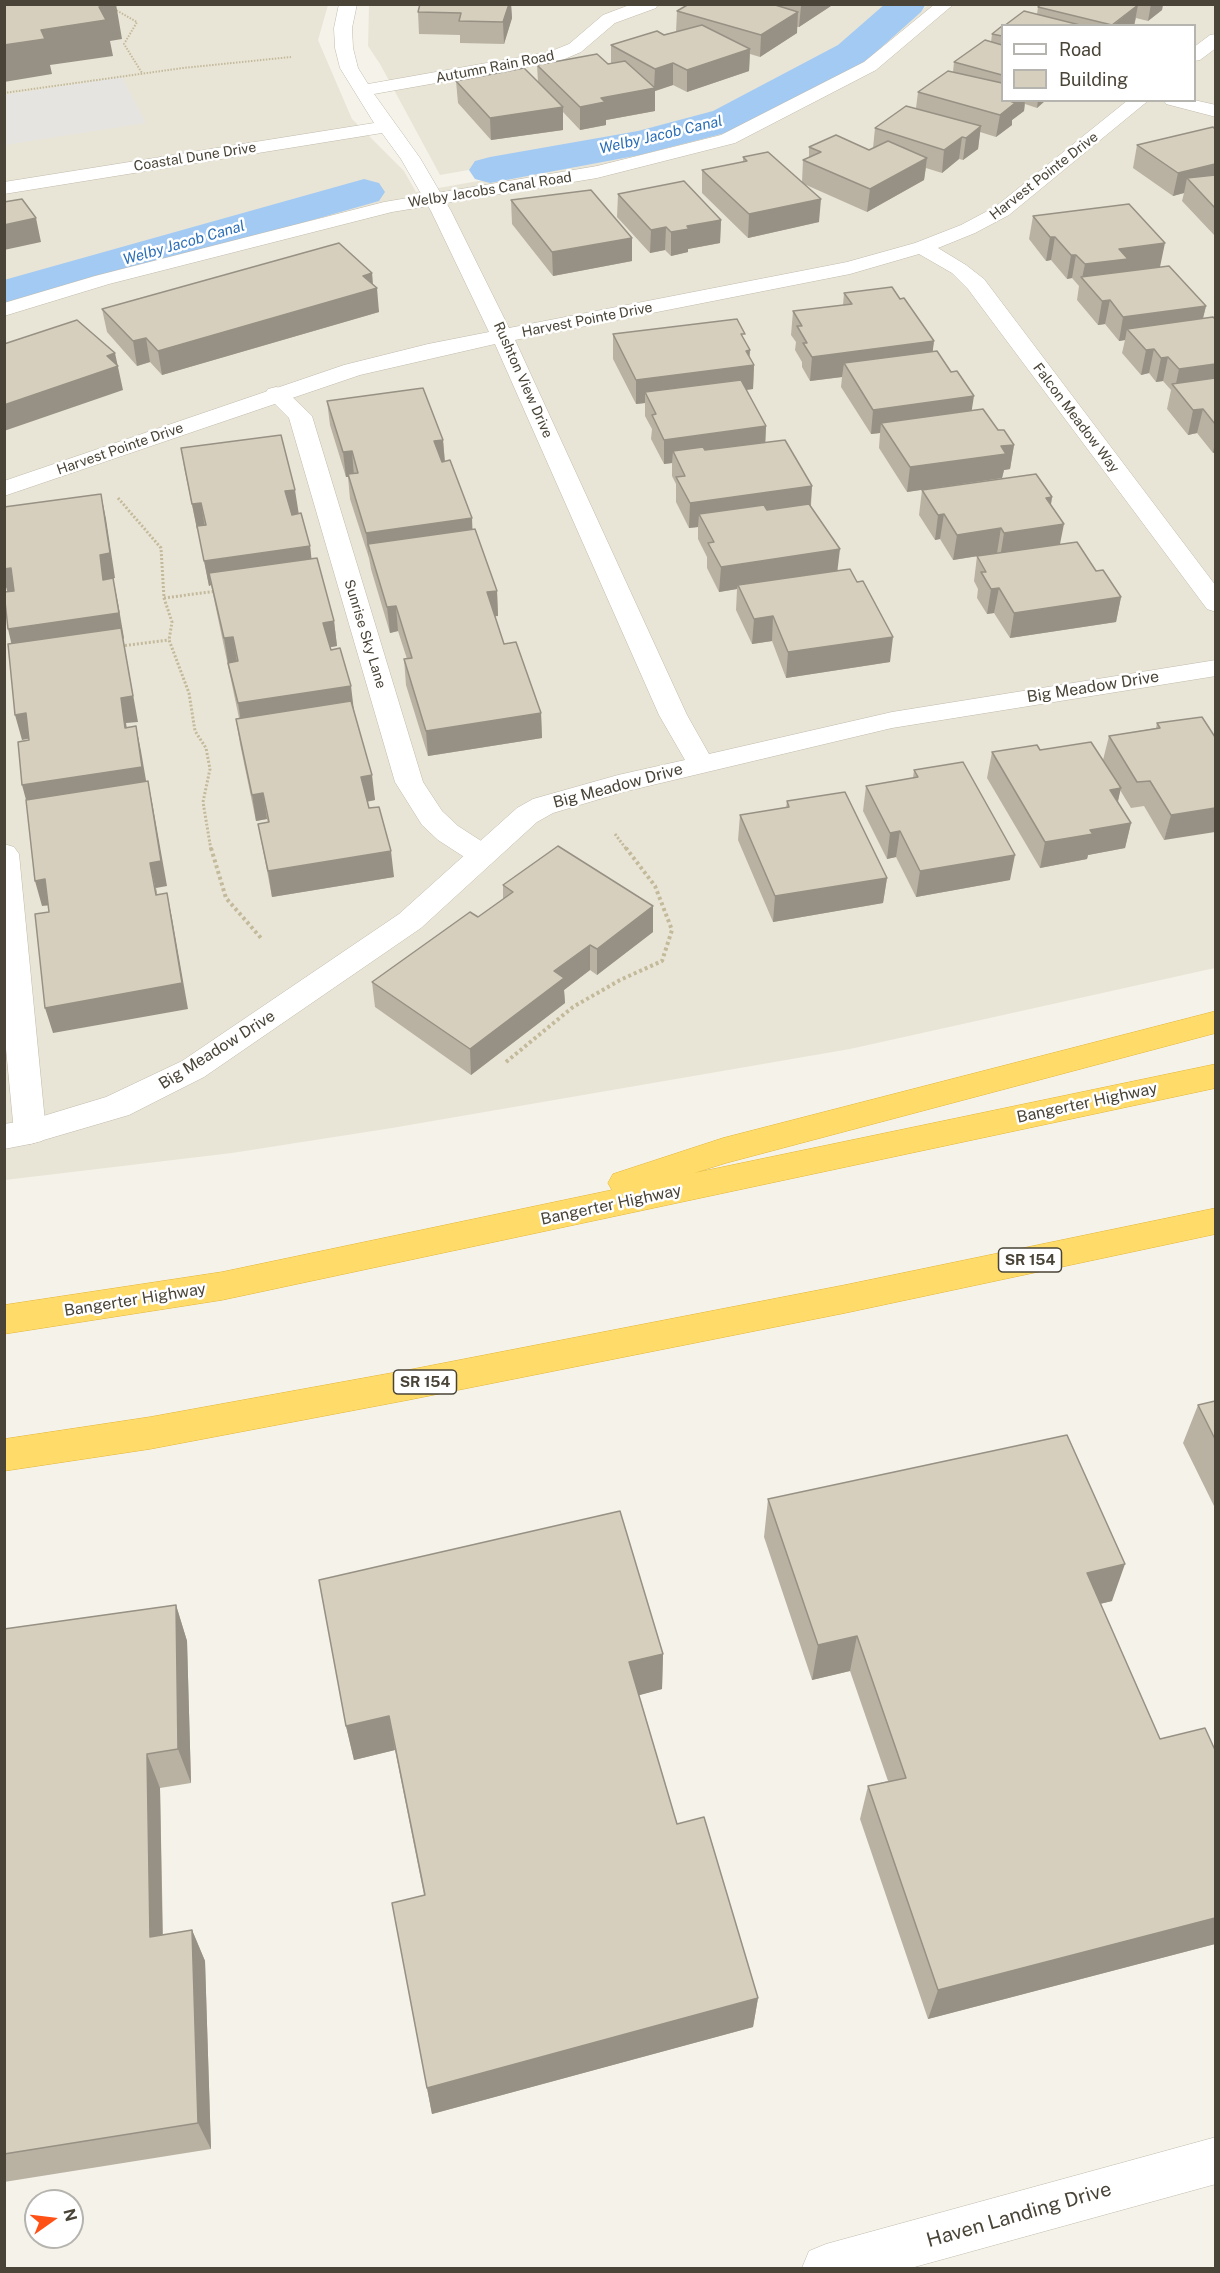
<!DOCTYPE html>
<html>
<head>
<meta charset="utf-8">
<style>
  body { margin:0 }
  #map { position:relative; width:1220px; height:2273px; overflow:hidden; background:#f5f2e9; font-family:"Public Sans",sans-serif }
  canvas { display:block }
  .frame { position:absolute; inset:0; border:6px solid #494437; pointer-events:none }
  .legend { position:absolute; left:1001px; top:24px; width:195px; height:78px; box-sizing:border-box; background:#fff; border:2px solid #b6b4af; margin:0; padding:8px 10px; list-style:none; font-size:18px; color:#494437 }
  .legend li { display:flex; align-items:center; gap:12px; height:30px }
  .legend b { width:30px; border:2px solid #b6b4af }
  .north { position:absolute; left:24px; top:2189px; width:60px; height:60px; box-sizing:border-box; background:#fff; border:2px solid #b6b4af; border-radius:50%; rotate:76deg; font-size:16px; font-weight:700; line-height:24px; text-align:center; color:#494437 }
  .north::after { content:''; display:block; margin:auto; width:21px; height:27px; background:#ff5015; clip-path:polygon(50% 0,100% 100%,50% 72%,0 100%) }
</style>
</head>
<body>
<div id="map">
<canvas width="1220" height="2273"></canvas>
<div class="frame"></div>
<ul class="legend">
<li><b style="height:8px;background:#fff"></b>Road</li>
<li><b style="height:16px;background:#d7cfbd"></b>Building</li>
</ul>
<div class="north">N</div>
</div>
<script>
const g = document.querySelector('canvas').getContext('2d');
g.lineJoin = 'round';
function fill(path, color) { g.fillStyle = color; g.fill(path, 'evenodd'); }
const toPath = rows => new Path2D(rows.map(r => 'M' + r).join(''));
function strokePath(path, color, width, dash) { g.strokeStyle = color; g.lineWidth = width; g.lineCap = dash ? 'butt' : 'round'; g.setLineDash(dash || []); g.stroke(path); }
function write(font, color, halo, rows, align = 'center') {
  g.font = font + ' "Public Sans",sans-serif'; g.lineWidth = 5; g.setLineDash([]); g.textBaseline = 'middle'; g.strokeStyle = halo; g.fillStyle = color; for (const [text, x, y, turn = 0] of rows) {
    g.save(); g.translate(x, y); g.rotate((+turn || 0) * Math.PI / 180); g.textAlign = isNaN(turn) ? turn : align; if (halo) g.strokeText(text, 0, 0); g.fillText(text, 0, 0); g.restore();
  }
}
fill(toPath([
  [4,5,328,5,318,40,352,119,404,171,416,192,653,150,741,123,766,113,837,72,928,5,1215,5,1215,968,850,1049,392,1128,232,1153,5,1180],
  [1002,26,1194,26,1194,100,1002,100],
  [369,5,899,5,874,26,799,76,713,119,610,145,440,175,380,64,368,46]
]), '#e9e5d6');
fill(toPath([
  [122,77,146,123,5,145,5,95]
]), '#e6e4e0');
fill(toPath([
  [885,4,926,4,921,12,866,61,741,129,640,155,490,183,475,179,469,170,475,161,490,157,638,131,713,111,838,45,885,4],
  [364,179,379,183,385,192,379,201,4,308,4,280,364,179]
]), '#a3caf3');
const service = toPath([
  [935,4,954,4,876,70,735,143,597,178,392,212,109,284,4,316,4,303,95,276,384,202,597,166,721,135,864,62,935,4],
  [276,387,284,389,312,416,423,782,442,811,458,826,492,848,497,855,492,862,482,865,472,862,438,840,422,825,395,782,289,418,265,394,268,389,276,387],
  [4,844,14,847,19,854,46,1132,42,1141,30,1144,18,1141,14,1132,4,1028,4,844]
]);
const minor = toPath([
  [339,4,357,4,352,28,353,48,358,68,368,84,549,52,569,44,603,15,632,4,658,4,656,8,615,23,581,52,560,61,374,94,420,158,451,211,509,328,847,262,915,243,961,225,995,207,1128,100,1149,100,1009,215,975,233,938,248,966,265,984,279,1216,586,1216,612,1207,609,968,289,952,273,919,254,850,274,515,340,687,715,709,754,892,712,1216,660,1216,676,892,728,623,792,553,813,537,822,421,928,204,1077,129,1115,30,1144,4,1149,4,1124,30,1120,106,1097,182,1061,399,914,517,808,533,799,618,775,685,760,659,715,495,344,360,375,4,496,4,481,344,365,428,344,489,332,431,211,401,159,382,133,4,194,4,182,374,123,340,68,335,48,334,28,339,4],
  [1216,34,1216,48,1200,60,1194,61,1194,47,1210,35,1216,34],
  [1164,100,1194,100,1216,105,1216,117,1166,104,1164,100],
  [1216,2137,1216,2184,911,2268,802,2268,809,2251,826,2244,1216,2137]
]);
const motorway = toPath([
  [1216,1011,1216,1033,726,1163,694,1173,1216,1064,1216,1088,222,1300,4,1334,4,1305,222,1272,612,1190,608,1183,613,1174,723,1138,1216,1011],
  [1216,1208,1216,1234,845,1313,408,1400,150,1449,4,1471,4,1439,150,1417,408,1370,845,1285,1216,1208]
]);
strokePath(service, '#c1bbab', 1);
strokePath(minor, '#c1bbab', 1);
strokePath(motorway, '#e3b434', 1);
strokePath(toPath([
  [114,9,137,22,124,44,142,73],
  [4,93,183,68,291,57]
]), '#c3b99b', 2, [1.5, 1.5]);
strokePath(toPath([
  [118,498,161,548,164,598,172,622,169,640,189,693,195,731,206,748,210,769,203,802,211,850],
  [164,598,217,591],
  [121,646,169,640],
  [615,834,627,850]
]), '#c3b99b', 3, [2, 2]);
strokePath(toPath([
  [211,848,226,898,261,938],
  [506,1062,573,1007,620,980,662,961,672,930,655,886,626,848]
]), '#c3b99b', 4, [3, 3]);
fill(service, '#fff');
fill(minor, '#fff');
fill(motorway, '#ffdc69');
fill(toPath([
  [420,4,511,4,512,18,504,44,460,43,460,35,419,34,418,12],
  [686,4,834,4,799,27,797,27,797,33,760,57,750,54,749,71,687,92,673,85,655,91,655,111,606,120,606,125,580,130,563,112,563,130,491,140,458,103,456,81,538,82,537,65,611,63,611,45,676,32,677,11,686,6],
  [1041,4,1163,4,1162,10,1148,21,1136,18,1134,26,1004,26,1037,14,1038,7],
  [1002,26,1002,100,1046,100,1037,108,1025,104,1024,111,1012,120,1012,125,996,137,980,132,978,149,963,160,959,159,942,173,926,168,924,180,867,212,804,184,819,222,748,238,702,193,702,170,743,162,743,157,802,182,803,160,809,157,809,147,869,150,873,148,875,128,916,108,918,92,953,72,954,62,991,42,992,34],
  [1215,129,1215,236,1182,201,1184,193,1173,196,1133,168,1137,145],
  [618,194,721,220,720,243,688,249,688,252,671,256,665,250,650,253,617,217],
  [511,200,632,238,632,261,553,276,512,224],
  [1033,216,1160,267,1206,306,1203,318,1215,319,1215,452,1213,453,1197,433,1188,435,1167,409,1171,390,1163,381,1156,382,1149,373,1141,375,1122,353,1125,340,1119,341,1105,324,1098,325,1077,300,1079,286,1072,278,1067,279,1051,260,1046,261,1029,239],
  [372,273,373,284,379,312,162,375,150,362,137,366,107,332,102,309],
  [844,293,900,299,934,341,932,352,972,411,1014,445,1010,469,1004,470,1002,478,907,492,879,448,880,433,871,434,841,387,842,377,810,381,802,367,802,362,795,350,796,342,791,335,793,311,843,305],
  [613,334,745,341,749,356,754,365,753,389,746,390,766,426,765,442,812,486,811,506,838,571,890,662,786,678,772,641,752,644,736,610,737,589,719,592,707,568,707,557,698,539,698,527,689,528,676,502,676,484,672,476,672,463,664,464,651,439,652,429,645,416,645,403,636,404,613,359],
  [327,401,443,440,445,461,497,591,498,616,495,616,504,644,541,713,542,738,428,756,406,685,404,659,407,659,398,631,390,633,371,569,369,558,350,499,348,477,346,477,330,425],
  [181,448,298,514,310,546,311,558,334,621,337,646,330,647,354,710,375,800,367,802,394,877,272,897,258,824,268,823,267,819,256,821,240,744,236,719,239,718,211,585,209,586,198,529,197,529,185,472],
  [922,490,1052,497,1051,505,1060,544,1096,571,1121,597,1116,622,1010,638,994,613,987,614,977,598,978,589,974,581,977,556,997,553,953,560,940,539,935,540,919,515],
  [1202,717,1164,840,1144,806,1131,808,1120,790,1118,802,1131,823,1125,848,1088,855,1087,859,1040,868,987,778,992,752,1040,750,1103,760,1109,736,1156,728,1157,723],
  [914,770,1010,880,916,897,896,857,887,859,863,811,866,786,913,778],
  [787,801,887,878,883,903,773,922,738,840,740,815,786,808],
  [503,885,653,932,597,975,590,970,564,990,565,1003,471,1075,375,1007,372,982,478,917,503,899],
  [1215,1401,1215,1508,1183,1443,1198,1405],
  [768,1499,1112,1601,1100,1604,1160,1739,1215,1750,1215,1944,928,2019,860,1819,868,1786,888,1781,850,1671,812,1680,764,1537],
  [176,1605,187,1641,191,1783,160,1788,163,1935,192,1930,205,1961,211,2149,4,2182,4,1629],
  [663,1654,662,1689,639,1695,677,1824,758,1998,753,2027,432,2114,427,2088,424,1895,395,1750,354,1760,346,1726]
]), '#b9b2a3');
fill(toPath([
  [116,4,122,39,110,41,113,56,50,65,52,74,4,82,4,45,99,7],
  [509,4,511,4,512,18,504,44,503,22],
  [803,4,834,4,799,27,801,6],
  [1151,4,1163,4,1162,10,1148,21],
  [1138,5,1134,26,1112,26],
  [798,12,797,33,760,57,761,35],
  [750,49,749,71,687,92,687,70],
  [673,63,673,85,655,91,655,111,606,120,606,125,580,130,580,107,601,98,654,88,655,69],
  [1011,100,1025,100,1024,111,1012,120,1012,125,996,137,1000,115],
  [1038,100,1046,100,1037,108],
  [563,107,563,130,491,140,490,118],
  [981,126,978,149,963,160,966,138],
  [962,137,959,159,942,173,944,150],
  [927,158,924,180,867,212,870,189],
  [1215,164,1215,185,1187,178,1184,193,1173,196,1178,173],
  [821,199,819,222,748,238,749,214],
  [36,218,41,242,4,250,4,225],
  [721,220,720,243,688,249,688,252,671,256,671,232,687,226],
  [666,227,665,250,650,253,651,230],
  [1050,237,1055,237,1051,260,1046,261],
  [632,238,632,261,553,276,552,252],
  [1165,243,1160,267,1082,278,1085,264,1119,249],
  [1071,255,1076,255,1072,278,1067,279],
  [372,273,373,289,377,288,379,312,162,375,158,351],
  [1110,300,1105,324,1098,325,1102,301],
  [1206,306,1200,330,1127,329,1125,340,1119,341,1123,317],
  [146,338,150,362,137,366,133,341],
  [934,341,931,365,844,363,842,377,810,381,812,357],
  [1154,349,1149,373,1141,375,1146,350],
  [750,350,749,365,754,365,753,389,650,402,645,392,645,403,636,404,636,380],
  [115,353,123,390,4,431,4,405,107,356],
  [1168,357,1163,381,1156,382,1161,358],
  [1215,364,1215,388,1175,388,1179,369],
  [974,396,970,421,881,423,880,433,871,434,873,410],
  [1203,409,1197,433,1188,435,1193,410],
  [766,426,765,451,673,451,672,463,664,464,664,440],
  [443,440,445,465,436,466,434,441],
  [1215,442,1215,452,1213,453],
  [1014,445,1010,469,1004,470,1002,478,907,492,910,467,1001,446],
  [352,451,354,476,348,474,348,477,346,477,343,452],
  [812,486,810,511,699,514,698,527,689,528,690,503],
  [295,490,299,515,289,516,285,491],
  [101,494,106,519,115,578,105,580,103,580,100,555],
  [1052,497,1048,522,1046,498],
  [201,503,205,528,197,529,192,504],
  [944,514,940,539,935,540,938,515],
  [472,518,473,543,368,544,369,558,366,533],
  [1064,524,1059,549,1000,558,1004,533],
  [1001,528,997,553,953,560,957,535],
  [310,546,313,571,209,573,211,585,209,586,204,561],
  [840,549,837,574,738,585,737,589,719,592,721,567],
  [11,568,17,593,8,594,4,580,4,569],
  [113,578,118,603,124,638,123,639,138,722,126,723,131,753,125,728,121,698,14,655,8,629],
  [999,588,994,613,987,614,991,589],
  [497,591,498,616,488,617,487,592],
  [1121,597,1116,622,1010,638,1014,613],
  [396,606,398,631,390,633,387,607],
  [773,616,772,641,752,644,754,619],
  [334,621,337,646,326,648,323,623],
  [233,637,237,662,228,663,224,638],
  [893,637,890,662,786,678,788,652],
  [351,686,354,711,242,729,238,703],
  [26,713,32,738,22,740,15,715],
  [541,713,542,738,428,756,426,731],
  [136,726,141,751,148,792,29,811,22,785],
  [372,775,375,800,364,802,361,777],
  [148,781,153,807,167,886,156,888,162,920,150,863],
  [1121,788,1115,813,1110,790],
  [263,793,267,819,256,821,252,795],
  [1215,808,1215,832,1164,840,1171,815],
  [1131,823,1125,848,1088,855,1087,859,1040,868,1045,842,1090,830],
  [900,831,896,857,887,859,890,833],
  [391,851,394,877,272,897,268,871],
  [1015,855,1010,880,916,897,920,871],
  [887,878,883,903,773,922,775,896],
  [45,879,52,905,42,906,35,881],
  [167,893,172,918,188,1009,53,1033,45,1008],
  [653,906,653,932,597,975,597,949],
  [590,945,590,970,564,990,565,1003,471,1075,470,1049,554,971],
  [1125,1564,1112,1601,1074,1610,1087,1573],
  [176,1605,187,1641,191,1783,178,1749],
  [857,1636,850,1671,812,1680,818,1645],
  [663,1654,662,1689,629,1698,629,1662],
  [389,1716,395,1750,354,1760,346,1726],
  [147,1754,160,1788,163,1967,150,1937],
  [1215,1918,1215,1944,928,2019,938,1990],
  [192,1930,205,1961,211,2149,198,2123],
  [758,1998,753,2027,432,2114,427,2088]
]), '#969184');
const building = toPath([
  [4,4,114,4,99,7,106,20,41,30,45,39,4,45,4,4],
  [420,4,509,4,503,22,459,21,461,13,418,12,420,4],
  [689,4,772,4,798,12,761,35,677,11,689,4],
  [1041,4,1136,4,1138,5,1112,25,1038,7,1041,4],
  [1024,11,1084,26,1004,26,1024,11],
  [702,25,750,49,687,70,673,63,655,69,611,45,657,31,664,35,702,25],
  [1002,26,1002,36,992,34,1002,26],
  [985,40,1002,45,1002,75,954,62,985,40],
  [597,54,608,64,625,61,655,88,601,98,605,102,580,107,537,65,597,54],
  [524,68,563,107,490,118,456,81,524,68],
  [948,71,1002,83,1002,100,1011,100,1010,101,1015,103,1000,115,918,92,948,71],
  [906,106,981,126,966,138,962,137,944,150,875,128,906,106],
  [1213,127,1215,129,1215,164,1178,173,1137,145,1213,127],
  [836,135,869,150,888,141,927,158,870,189,803,160,821,152,809,147,836,135],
  [768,152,821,199,749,214,702,170,747,161,743,157,768,152],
  [1215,175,1215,208,1187,178,1215,175],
  [684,181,721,220,687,226,689,229,671,232,666,227,651,230,618,194,684,181],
  [591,190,632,238,552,252,511,200,591,190],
  [22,199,36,218,4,225,4,202,22,199],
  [1129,204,1165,243,1119,249,1128,259,1085,264,1076,255,1071,255,1055,237,1050,237,1033,216,1129,204],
  [339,243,372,273,363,276,377,288,158,351,146,338,133,341,102,309,339,243],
  [1169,266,1206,306,1123,317,1110,300,1102,301,1081,277,1169,266],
  [892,287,900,299,904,298,934,341,812,357,803,343,807,343,797,326,802,326,793,311,852,304,844,293,892,287],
  [1213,317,1215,319,1215,364,1179,369,1168,357,1161,358,1154,349,1146,350,1127,329,1213,317],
  [737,319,745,334,741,334,750,350,746,351,754,365,636,380,613,334,737,319],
  [77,320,115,353,107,356,118,366,4,405,4,344,77,320],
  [937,351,951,372,957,371,974,396,873,410,844,363,937,351],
  [1215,378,1215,424,1203,409,1193,410,1172,384,1215,378],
  [741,380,766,426,664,440,652,415,656,414,645,392,741,380],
  [423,388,443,440,434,441,442,462,450,460,472,518,366,533,348,474,358,473,352,451,343,452,327,401,423,388],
  [983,409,998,430,1004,430,1014,445,1001,446,1006,454,910,467,881,423,983,409],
  [281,435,295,490,285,491,292,515,301,513,310,546,204,561,197,526,206,525,201,503,192,504,181,448,281,435],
  [785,440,812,486,690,503,676,477,685,476,673,451,703,447,705,450,785,440],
  [1036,474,1052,497,1046,498,1064,524,1004,533,1001,528,957,535,944,514,938,515,922,490,1036,474],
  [101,494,110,553,100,555,103,580,113,578,119,613,8,629,4,592,14,591,11,568,4,569,4,507,101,494],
  [809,504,840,549,721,567,708,543,714,542,699,514,764,505,767,510,809,504],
  [475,529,497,591,487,592,504,644,516,642,541,713,426,731,404,659,412,658,396,606,387,607,368,544,475,529],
  [1077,542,1096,571,1103,570,1121,597,1014,613,999,588,991,589,981,572,986,572,977,556,1077,542],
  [317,558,334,621,323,623,331,650,340,648,351,686,238,703,228,663,238,661,233,637,224,638,209,573,317,558],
  [850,569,857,582,863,581,893,637,788,652,773,616,754,619,738,585,850,569],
  [121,628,133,696,121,698,125,728,136,726,142,767,22,785,18,742,29,740,26,713,15,715,8,644,121,628],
  [351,701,372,775,361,777,369,808,379,807,391,851,268,871,258,824,269,822,263,793,252,795,236,719,351,701],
  [1202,717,1215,737,1215,808,1171,815,1150,781,1137,782,1109,736,1160,728,1157,723,1202,717],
  [1091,742,1121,788,1110,790,1131,823,1090,830,1093,834,1045,842,992,752,1037,745,1040,750,1091,742],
  [963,762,1015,855,920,871,900,831,890,833,866,786,918,777,914,770,963,762],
  [148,781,161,861,150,863,156,895,167,893,182,983,45,1008,35,914,49,912,45,879,35,881,26,800,148,781],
  [845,792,887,878,775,896,740,815,789,807,787,801,845,792],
  [558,846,653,906,597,949,590,945,554,971,564,978,470,1049,372,982,470,912,478,917,513,892,503,885,558,846],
  [1215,1401,1215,1439,1198,1405,1215,1401],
  [1067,1435,1125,1564,1087,1573,1160,1739,1205,1728,1215,1750,1215,1918,938,1990,868,1786,906,1778,857,1636,818,1645,768,1499,1067,1435],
  [620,1511,663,1654,629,1662,677,1824,704,1817,758,1998,427,2088,392,1903,425,1895,389,1716,346,1726,319,1580,620,1511],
  [176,1605,178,1749,147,1754,150,1937,192,1930,198,2123,4,2154,4,1629,176,1605]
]);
fill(building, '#d7cfbd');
strokePath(building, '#969184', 1.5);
write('14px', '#494437', '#fff', [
  ["Autumn Rain Road",495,67,-11],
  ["Coastal Dune Drive",195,157,-9],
  ["Harvest Pointe Drive",1044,176,-38],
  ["Welby Jacobs Canal Road",490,190,-9],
  ["Harvest Pointe Drive",587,320,-11],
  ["Rushton View Drive",523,380,66],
  ["Falcon Meadow Way",1076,418,53],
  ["Harvest Pointe Drive",120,449,-19],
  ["Sunrise Sky Lane",365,634,73]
]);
write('italic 15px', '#2b6fb9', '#fff', [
  ["Welby Jacob Canal",661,135,-13],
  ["Welby Jacob Canal",184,243,-16]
]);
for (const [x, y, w] of [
  [1030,1260,63],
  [425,1382,63]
]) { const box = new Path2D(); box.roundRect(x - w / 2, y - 12, w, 24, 4.5); g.fillStyle = '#fff'; g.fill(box); strokePath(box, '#494437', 1.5); }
write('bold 15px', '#494437', null, [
  ["SR 154",1030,1260],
  ["SR 154",425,1382]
]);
write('16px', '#494437', '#fff', [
  ["Big Meadow Drive",1093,687,-9],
  ["Big Meadow Drive",618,786,-15],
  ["Big Meadow Drive",217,1050,-32],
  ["Bangerter Highway",1087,1103,-12],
  ["Bangerter Highway",611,1205,-12],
  ["Bangerter Highway",135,1300,-9]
]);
write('20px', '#494437', '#fff', [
  ["Haven Landing Drive",1019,2215,-16]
]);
</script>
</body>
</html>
